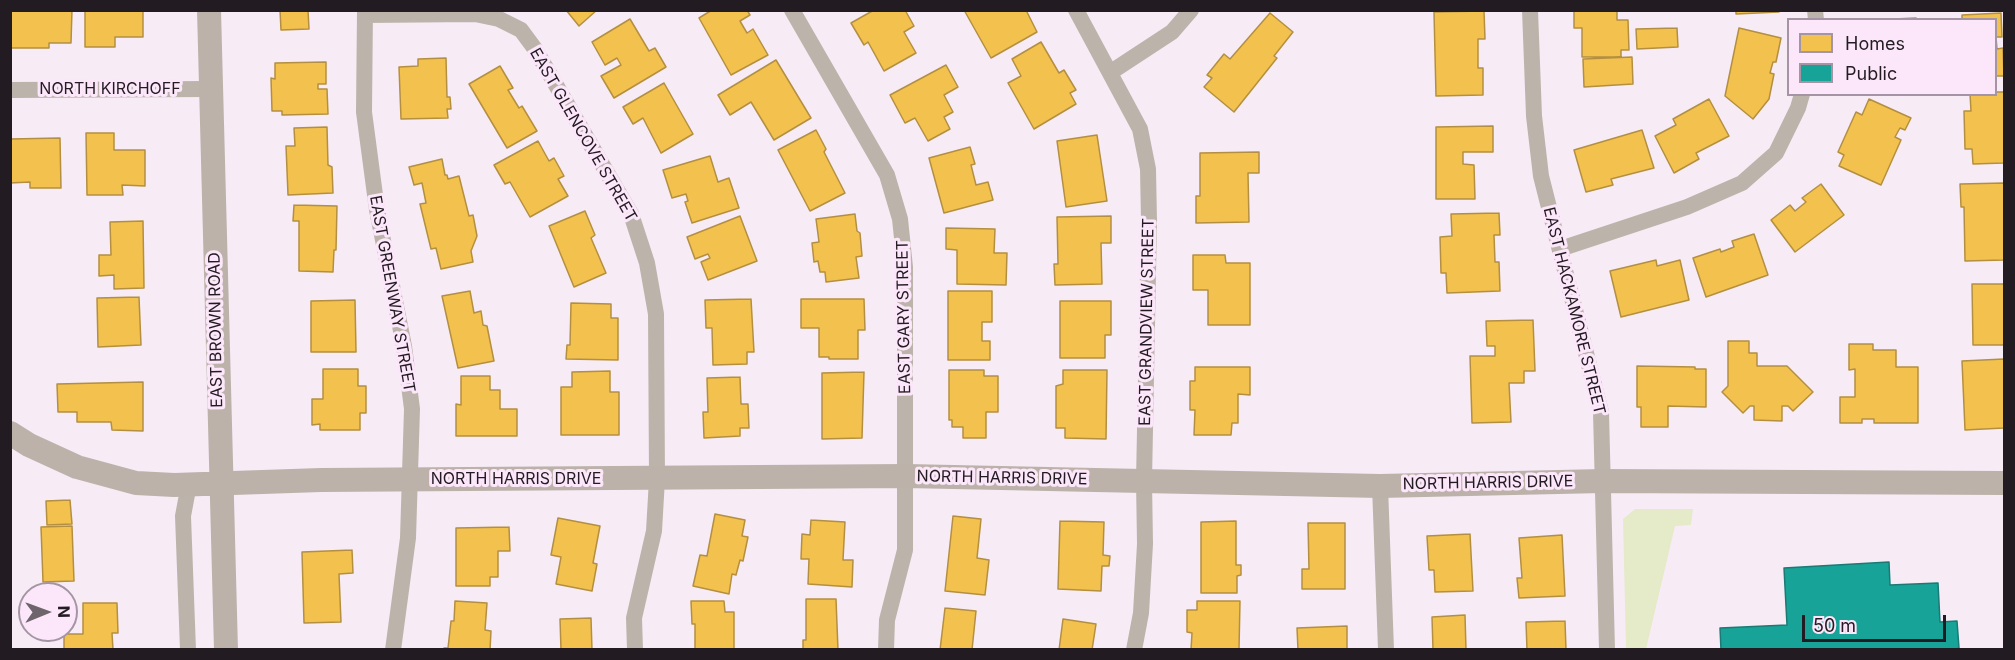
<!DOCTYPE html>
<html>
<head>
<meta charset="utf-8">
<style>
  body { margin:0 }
  #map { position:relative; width:2015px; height:660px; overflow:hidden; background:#f7ecf6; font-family:Inter,sans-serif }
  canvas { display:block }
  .frame { position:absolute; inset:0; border:12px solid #231b22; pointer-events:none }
  .legend { position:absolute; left:1787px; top:18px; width:210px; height:78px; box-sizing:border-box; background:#fce7fa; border:2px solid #a595a4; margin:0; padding:8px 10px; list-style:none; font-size:18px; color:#231b22 }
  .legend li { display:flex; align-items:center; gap:12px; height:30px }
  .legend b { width:30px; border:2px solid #a595a4 }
  .north { position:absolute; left:18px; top:582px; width:60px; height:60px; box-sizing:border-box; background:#fce7fa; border:2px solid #a595a4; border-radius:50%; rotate:89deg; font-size:16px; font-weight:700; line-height:24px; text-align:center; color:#231b22 }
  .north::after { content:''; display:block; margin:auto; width:21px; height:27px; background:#6d646c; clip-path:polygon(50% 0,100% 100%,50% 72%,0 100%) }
  .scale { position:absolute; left:1802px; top:615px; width:144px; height:27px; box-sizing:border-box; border:3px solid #231b22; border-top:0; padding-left:8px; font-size:18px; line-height:21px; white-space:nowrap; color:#231b22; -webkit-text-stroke:4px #fce7fa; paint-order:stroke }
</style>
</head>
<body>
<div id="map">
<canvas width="2015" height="660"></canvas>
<div class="frame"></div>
<ul class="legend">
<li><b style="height:16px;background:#f2c14e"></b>Homes</li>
<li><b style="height:16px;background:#17a398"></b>Public</li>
</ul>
<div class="north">N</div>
<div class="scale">50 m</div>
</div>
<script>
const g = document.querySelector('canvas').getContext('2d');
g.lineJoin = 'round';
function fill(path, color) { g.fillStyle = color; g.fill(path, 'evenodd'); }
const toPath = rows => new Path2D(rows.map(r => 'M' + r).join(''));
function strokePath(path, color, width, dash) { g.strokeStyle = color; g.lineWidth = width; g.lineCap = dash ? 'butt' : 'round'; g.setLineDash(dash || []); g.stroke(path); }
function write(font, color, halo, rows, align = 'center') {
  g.font = font + ' Inter,sans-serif'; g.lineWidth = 6; g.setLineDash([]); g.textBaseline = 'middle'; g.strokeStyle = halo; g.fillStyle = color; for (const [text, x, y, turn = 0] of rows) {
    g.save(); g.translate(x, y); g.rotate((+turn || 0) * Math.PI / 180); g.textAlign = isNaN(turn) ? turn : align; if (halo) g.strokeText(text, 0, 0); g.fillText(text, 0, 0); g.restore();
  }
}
fill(toPath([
  [1635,509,1693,509,1691,525,1675,526,1646,649,1626,649,1623,519]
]), '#e5eac8');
const homes = toPath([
  [10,10,72,10,71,43,49,43,49,48,10,48,10,10],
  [85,10,143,10,143,37,115,37,115,47,85,47,85,10],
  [280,10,308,10,309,29,281,30,280,10],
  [566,10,597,10,579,26,566,10],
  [712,10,747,10,750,15,740,21,747,33,753,29,768,55,731,75,699,18,712,10],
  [874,10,905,10,914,26,904,32,916,53,884,71,868,42,864,45,851,23,874,10],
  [964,10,1026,10,1037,32,991,58,964,10],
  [1574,10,1617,10,1617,20,1628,20,1629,50,1621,50,1621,57,1582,57,1582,28,1574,28,1574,10],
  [1736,10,1779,10,1779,12,1736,14,1736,10],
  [1484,11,1485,39,1478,39,1478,68,1483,68,1483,95,1436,96,1434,12,1484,11],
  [1270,13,1293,32,1274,56,1277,58,1234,112,1204,87,1212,78,1207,75,1224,54,1230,59,1270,13],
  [2001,13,2002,37,1996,37,1997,49,2003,48,2004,76,1996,76,1996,20,1962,20,1962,15,2001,13],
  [1916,18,1916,20,1871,20,1916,18],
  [630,19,649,51,655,48,666,67,614,98,601,76,621,65,617,58,605,65,592,42,630,19],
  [1677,28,1678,47,1637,49,1636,29,1677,28],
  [1739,28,1781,38,1776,62,1773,62,1770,73,1774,74,1769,99,1753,119,1725,96,1739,28],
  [1041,42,1059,73,1064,70,1076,90,1070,93,1076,104,1034,129,1008,83,1021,76,1012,59,1041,42],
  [1632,57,1633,84,1584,87,1583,59,1632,57],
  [446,58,447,97,450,97,451,109,447,109,448,118,401,119,399,67,418,66,418,59,446,58],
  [776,60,811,118,774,140,751,102,730,115,718,95,776,60],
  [326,62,326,84,318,84,318,89,327,89,328,114,282,115,282,111,272,111,271,78,275,79,275,63,326,62],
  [946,65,958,87,944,95,953,112,944,117,950,129,928,141,915,118,905,123,890,95,946,65],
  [500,66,513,88,508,90,519,108,522,106,537,131,507,148,469,84,500,66],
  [664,83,693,134,661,153,643,118,633,124,623,107,664,83],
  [1996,92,2004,92,2004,163,1973,164,1972,149,1965,149,1964,111,1971,111,1970,94,1996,94,1996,92],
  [1709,99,1729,136,1696,153,1699,159,1674,173,1655,136,1676,125,1673,119,1709,99],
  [1869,99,1911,118,1905,130,1900,128,1895,137,1901,140,1881,185,1839,166,1844,155,1838,152,1856,112,1862,115,1869,99],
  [1493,126,1493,152,1463,152,1463,164,1474,165,1475,199,1436,199,1436,127,1493,126],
  [327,127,328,165,332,167,333,193,288,195,286,146,295,146,294,128,327,127],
  [816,130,826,149,824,152,845,193,810,211,778,150,816,130],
  [1642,130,1654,168,1611,179,1613,185,1586,192,1574,150,1642,130],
  [86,133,114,133,114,150,145,150,145,186,122,185,123,195,87,195,86,133],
  [1097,135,1107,201,1066,207,1057,141,1097,135],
  [60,138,61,188,30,188,30,182,10,183,10,139,60,138],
  [538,141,549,161,554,158,564,176,558,179,568,196,530,217,510,182,505,184,494,165,538,141],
  [970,147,975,164,971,165,976,185,988,182,993,200,944,213,929,158,970,147],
  [1259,152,1259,173,1248,173,1249,222,1196,223,1196,196,1200,196,1200,153,1259,152],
  [710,156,718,182,729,178,739,208,692,223,685,202,688,201,686,194,672,198,663,170,710,156],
  [442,159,445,175,447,175,448,179,459,176,469,216,473,215,477,236,471,251,473,262,441,269,436,248,431,249,420,204,426,203,422,183,414,185,409,167,442,159],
  [2004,183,2004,260,1965,261,1964,207,1961,207,1960,184,2004,183],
  [1821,184,1844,215,1795,252,1771,220,1790,205,1795,211,1806,202,1802,198,1821,184],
  [294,205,337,206,336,250,334,250,333,272,299,271,299,221,293,221,294,205],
  [585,211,595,235,591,238,606,273,574,287,549,226,585,211],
  [1499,213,1500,235,1494,235,1495,262,1499,262,1500,291,1447,293,1446,273,1441,273,1440,237,1452,236,1451,214,1499,213],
  [855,214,857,231,860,233,862,256,856,257,859,278,826,282,825,272,820,272,818,261,814,262,812,243,819,242,816,219,855,214],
  [740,216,757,261,708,280,701,262,710,258,708,254,695,259,687,237,740,216],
  [1111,216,1111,243,1101,243,1102,284,1055,285,1054,264,1058,264,1057,217,1111,216],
  [143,221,144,288,114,289,114,275,99,276,99,255,111,255,110,222,143,221],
  [946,228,995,229,994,253,1007,253,1006,285,957,284,957,250,946,249,946,228],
  [1754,234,1768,275,1706,297,1693,258,1720,249,1721,252,1734,247,1732,241,1754,234],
  [1193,255,1225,255,1226,263,1250,263,1250,325,1208,325,1208,290,1193,290,1193,255],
  [1656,260,1657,266,1680,260,1689,300,1621,317,1610,271,1656,260],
  [1972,284,2004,284,2004,345,1973,345,1972,284],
  [470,291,474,313,481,311,483,325,487,326,494,361,458,368,442,296,470,291],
  [948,291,992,291,992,322,982,322,982,341,990,341,990,360,948,360,948,291],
  [139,297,141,345,98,347,97,298,139,297],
  [751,299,754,352,747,352,747,364,713,365,712,328,706,328,705,300,751,299],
  [801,299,864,299,865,330,858,330,858,359,829,359,829,357,819,357,819,328,801,328,801,299],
  [355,300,356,352,311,352,311,301,355,300],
  [1060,301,1111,301,1111,335,1105,335,1105,358,1060,358,1060,301],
  [571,303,611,304,611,318,618,318,618,360,566,359,567,345,570,345,571,303],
  [1533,320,1535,371,1524,371,1524,383,1509,383,1511,422,1472,423,1470,356,1495,356,1495,346,1487,346,1486,321,1533,320],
  [1728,341,1749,341,1749,353,1757,353,1757,366,1787,366,1813,392,1793,411,1788,406,1782,406,1782,421,1754,420,1754,406,1750,406,1743,413,1722,392,1728,386,1728,341],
  [1849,344,1873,344,1873,350,1896,350,1896,367,1918,367,1918,423,1874,423,1874,419,1862,419,1862,423,1840,423,1840,397,1855,397,1855,369,1849,370,1849,344],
  [2004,359,2004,428,1965,430,1962,361,2004,359],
  [1637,366,1695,367,1695,369,1706,369,1706,407,1668,406,1668,427,1641,427,1641,407,1637,407,1637,366],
  [1195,367,1250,367,1250,395,1238,394,1238,423,1232,423,1231,435,1194,435,1195,410,1190,410,1190,381,1195,381,1195,367],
  [323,369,358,369,358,386,366,386,366,413,360,413,360,430,320,430,320,424,312,425,312,399,323,399,323,369],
  [949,370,984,370,984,376,998,376,998,412,986,412,986,438,963,438,963,427,952,427,952,420,949,420,949,370],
  [1063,370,1107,370,1106,439,1065,438,1065,428,1056,428,1056,386,1063,384,1063,370],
  [610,371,610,392,619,392,619,435,561,435,561,387,572,387,572,372,610,371],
  [864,372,862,438,822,439,822,373,864,372],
  [461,376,490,376,490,390,500,390,500,409,517,409,517,436,456,436,456,404,461,405,461,376],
  [740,377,741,404,748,404,749,428,740,428,740,436,704,438,703,412,708,412,707,378,740,377],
  [143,382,143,431,112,430,111,422,77,422,77,412,58,412,57,384,143,382],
  [70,500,72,524,47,525,46,501,70,500],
  [715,514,745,520,742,536,748,537,743,561,740,560,736,575,732,574,729,594,693,586,700,555,707,556,715,514],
  [953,516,981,519,977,558,989,560,985,595,945,591,953,516],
  [558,518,600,526,593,563,597,564,592,591,556,584,561,557,551,555,558,518],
  [811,520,845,522,843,560,853,560,852,587,808,584,809,559,801,559,802,534,810,535,811,520],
  [1060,521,1104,522,1103,555,1110,556,1109,566,1102,566,1101,591,1058,589,1060,521],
  [1236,521,1236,565,1241,565,1241,575,1237,576,1237,593,1201,593,1201,522,1236,521],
  [1308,523,1345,523,1345,589,1302,589,1302,569,1309,569,1308,523],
  [72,526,74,581,43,582,41,527,72,526],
  [509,527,510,551,498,551,498,577,490,577,490,586,456,586,456,528,509,527],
  [1470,534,1473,591,1435,592,1434,570,1429,570,1427,536,1470,534],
  [1562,535,1565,596,1519,598,1517,578,1522,578,1519,538,1562,535],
  [352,550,353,573,339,574,341,622,304,623,302,552,352,550],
  [806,599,836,599,838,650,803,650,803,640,806,640,806,599],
  [455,601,487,603,485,630,491,631,490,650,444,650,444,648,448,648,451,621,454,621,455,601],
  [691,601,724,601,725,612,734,612,734,650,695,650,695,624,692,624,691,601],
  [1197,601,1240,601,1239,650,1191,650,1192,633,1187,632,1187,610,1197,610,1197,601],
  [83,603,117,603,118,633,112,633,113,650,64,650,64,634,83,634,83,603],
  [945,608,976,611,972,650,940,650,945,608],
  [1465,615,1466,650,1433,650,1432,617,1465,615],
  [591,618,592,650,561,650,560,619,591,618],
  [1063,619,1096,624,1092,650,1059,650,1063,619],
  [1565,621,1566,650,1527,650,1526,622,1565,621],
  [1347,626,1347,650,1298,650,1297,628,1347,626]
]);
fill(homes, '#f2c14e');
strokePath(homes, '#b48f41', 1.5);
const public = toPath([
  [1889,562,1890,585,1938,583,1940,622,1957,621,1959,648,1953,650,1721,650,1720,628,1787,625,1784,568,1889,562]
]);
fill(public, '#17a398');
strokePath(public, '#1b7a75', 1.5);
strokePath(toPath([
  [365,10,364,112,377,210,404,346,412,409,408,538,393,650],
  [792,10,887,175,900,219,905,267,905,550,887,620,886,650],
  [1076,10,1140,129,1148,169,1149,221,1144,481,1145,544,1141,613,1134,650],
  [1530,10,1534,116,1541,176,1601,412,1607,650],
  [1815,10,1816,20],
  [365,15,475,14,499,19,521,30,535,49,631,214,647,263,656,314,657,479,654,531,634,618,635,650],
  [1111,72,1172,32,1191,10],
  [10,90,210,89],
  [1560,249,1687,207,1742,183,1776,153,1798,108,1802,94],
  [1380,486,1386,650],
  [188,650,183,516,189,484]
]), '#bcb4ab', 16);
strokePath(toPath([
  [209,10,226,650],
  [10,433,29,445,77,467,136,483,174,485,321,480,906,476,1380,486,1603,481,2004,483]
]), '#bcb2aa', 24);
write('16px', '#231b22', '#fce7fa', [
  ["NORTH KIRCHOFF",110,89],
  ["EAST GLENCOVE STREET",583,135,60],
  ["EAST GREENWAY STREET",392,294,80],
  ["EAST HACKAMORE STREET",1574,311,76],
  ["EAST GARY STREET",904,317,-91],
  ["EAST GRANDVIEW STREET",1147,322,-89],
  ["EAST BROWN ROAD",216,330,-91],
  ["NORTH HARRIS DRIVE",1002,478,1],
  ["NORTH HARRIS DRIVE",516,479],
  ["NORTH HARRIS DRIVE",1488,483,-1]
]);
</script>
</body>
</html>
